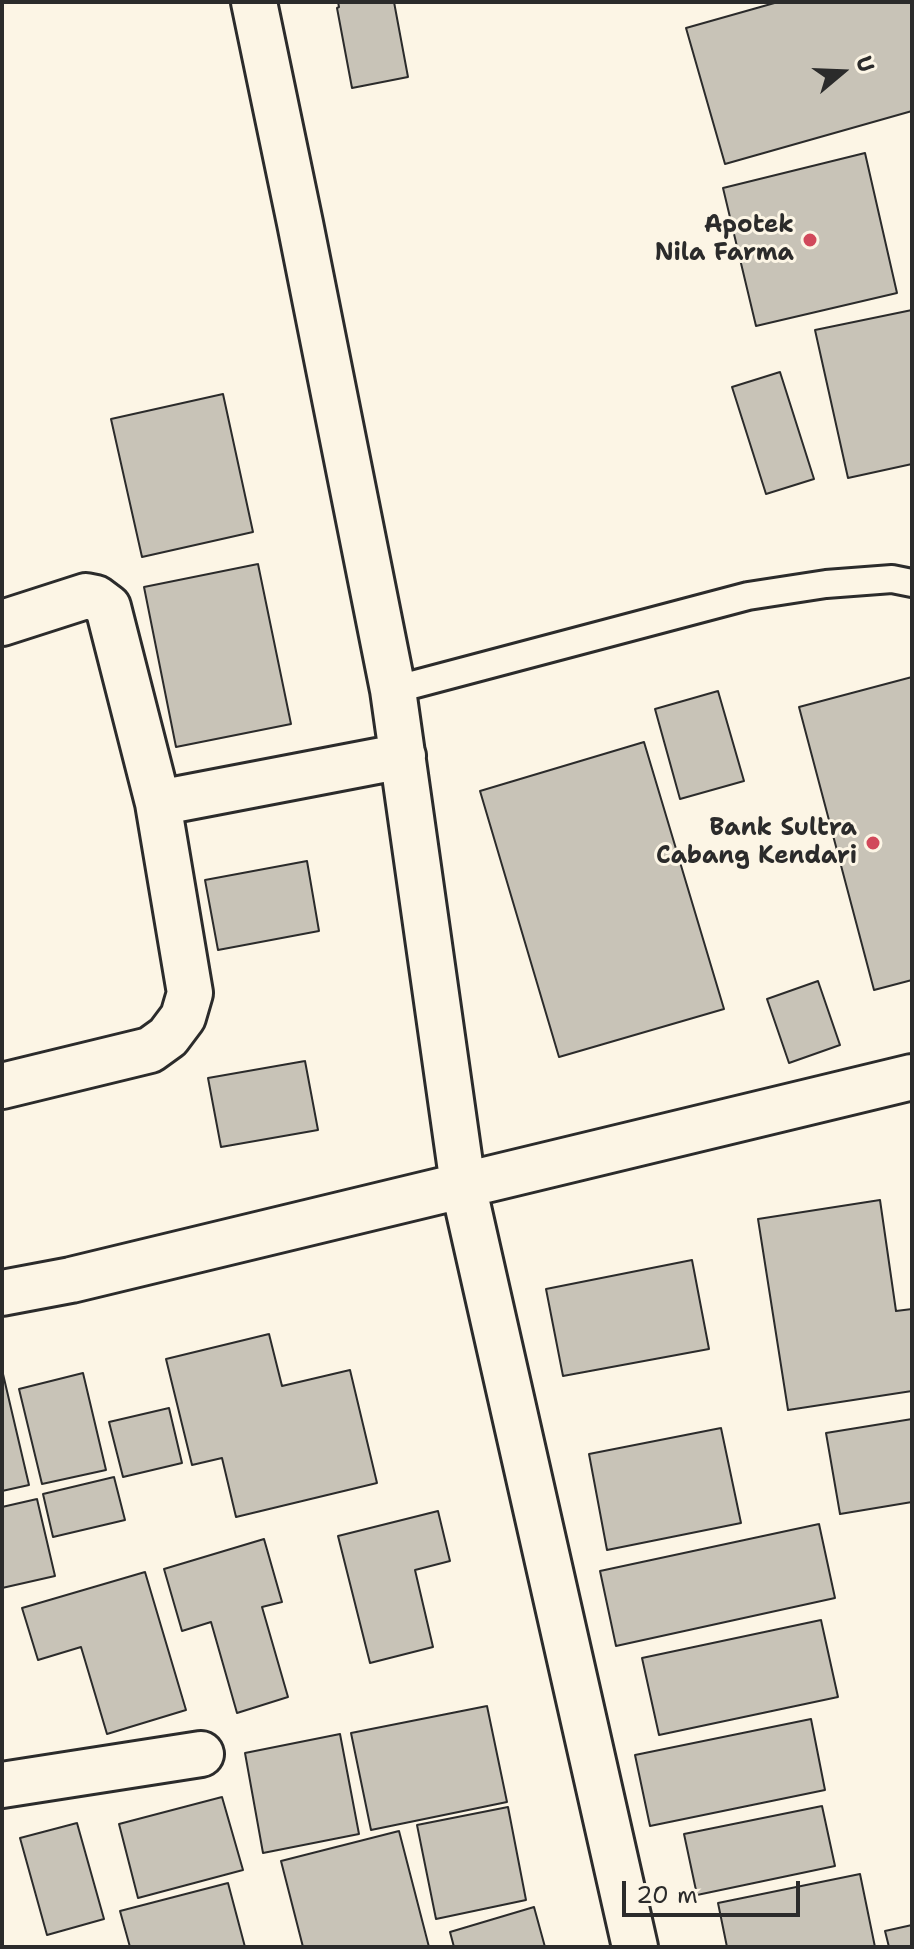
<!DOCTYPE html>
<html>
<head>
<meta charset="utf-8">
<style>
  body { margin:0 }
  #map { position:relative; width:914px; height:1949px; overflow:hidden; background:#fcf5e5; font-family:"Shantell Sans",sans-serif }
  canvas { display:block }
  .frame { position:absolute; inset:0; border:4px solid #2b2b2b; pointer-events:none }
  .north { position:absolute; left:802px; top:32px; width:80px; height:80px; -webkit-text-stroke:6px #fcf5e5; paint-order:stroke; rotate:71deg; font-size:22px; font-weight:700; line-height:32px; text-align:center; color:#2b2b2b }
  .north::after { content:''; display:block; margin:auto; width:28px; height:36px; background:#2b2b2b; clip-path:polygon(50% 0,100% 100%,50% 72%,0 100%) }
  .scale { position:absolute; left:622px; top:1881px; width:178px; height:36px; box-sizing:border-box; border:4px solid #2b2b2b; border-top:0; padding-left:10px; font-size:24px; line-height:28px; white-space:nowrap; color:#2b2b2b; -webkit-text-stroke:6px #fcf5e5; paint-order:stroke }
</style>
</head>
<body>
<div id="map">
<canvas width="914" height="1949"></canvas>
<div class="frame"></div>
<div class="north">U</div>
<div class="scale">20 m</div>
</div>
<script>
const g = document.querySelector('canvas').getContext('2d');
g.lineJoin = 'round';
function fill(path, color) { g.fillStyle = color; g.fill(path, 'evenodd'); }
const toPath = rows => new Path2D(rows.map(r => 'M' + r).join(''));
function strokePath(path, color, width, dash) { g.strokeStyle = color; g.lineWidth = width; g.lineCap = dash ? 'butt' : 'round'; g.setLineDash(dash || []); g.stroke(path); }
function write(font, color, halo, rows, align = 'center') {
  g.font = font + ' "Shantell Sans",sans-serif'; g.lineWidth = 6; g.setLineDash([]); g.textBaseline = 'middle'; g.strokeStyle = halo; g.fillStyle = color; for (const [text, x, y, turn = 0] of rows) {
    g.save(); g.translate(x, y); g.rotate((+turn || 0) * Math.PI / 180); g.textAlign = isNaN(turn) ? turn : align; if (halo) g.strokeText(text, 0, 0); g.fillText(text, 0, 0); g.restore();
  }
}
const building = toPath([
  [338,2,394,2,408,77,352,88,337,8,339,7,338,2],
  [778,2,912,2,912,111,725,164,686,28,778,2],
  [865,153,897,293,756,326,723,188,865,153],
  [912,310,912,464,848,478,815,330,912,310],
  [780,372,814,479,766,494,732,387,780,372],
  [223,394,253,532,142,557,111,419,223,394],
  [258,564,291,724,176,747,144,587,258,564],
  [912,677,912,980,874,990,799,707,912,677],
  [718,691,744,781,680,799,655,709,718,691],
  [644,742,724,1009,559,1057,480,791,644,742],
  [307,861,319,931,218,950,205,880,307,861],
  [818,981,840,1045,789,1063,767,999,818,981],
  [305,1061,318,1130,221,1147,208,1078,305,1061],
  [880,1200,896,1311,912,1309,912,1391,788,1410,758,1219,880,1200],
  [692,1260,709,1349,563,1376,546,1289,692,1260],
  [269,1334,282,1386,350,1370,377,1483,236,1517,222,1458,192,1465,166,1359,269,1334],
  [83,1373,106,1470,42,1484,19,1389,83,1373],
  [3,1374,29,1485,2,1491,2,1375,3,1374],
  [169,1408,182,1463,123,1477,109,1422,169,1408],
  [912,1419,912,1502,840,1514,826,1433,912,1419],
  [721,1428,741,1523,607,1550,589,1454,721,1428],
  [114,1477,125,1520,53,1537,43,1494,114,1477],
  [37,1499,55,1576,2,1588,2,1507,37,1499],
  [438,1511,450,1561,415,1570,433,1647,370,1663,338,1536,438,1511],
  [819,1524,835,1598,616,1646,600,1571,819,1524],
  [264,1539,282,1602,262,1607,288,1697,237,1713,211,1622,182,1631,164,1569,264,1539],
  [145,1572,186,1710,107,1734,81,1647,38,1660,22,1608,145,1572],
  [821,1620,838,1697,659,1735,642,1658,821,1620],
  [487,1706,507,1802,371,1830,351,1733,487,1706],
  [811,1719,825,1790,650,1826,635,1755,811,1719],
  [340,1734,359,1834,263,1853,245,1753,340,1734],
  [222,1797,243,1870,138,1898,119,1824,222,1797],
  [822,1806,835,1866,697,1895,684,1834,822,1806],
  [508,1807,526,1900,436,1919,417,1825,508,1807],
  [77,1823,104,1919,47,1935,20,1838,77,1823],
  [399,1831,429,1947,303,1947,281,1861,399,1831],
  [860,1874,875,1947,727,1947,718,1903,860,1874],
  [228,1883,245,1947,130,1947,120,1911,228,1883],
  [534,1907,545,1947,454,1947,450,1932,534,1907],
  [912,1925,912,1947,889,1947,885,1931,912,1925]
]);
fill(building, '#c8c3b7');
strokePath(building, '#2b2b2b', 2);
const service = toPath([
  [393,690,748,596,826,584,892,579,912,583]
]);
const minor = toPath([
  [254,2,300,223,393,690,463,1185,635,1947],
  [2,623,86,596,96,598,108,607,158,803,190,993,183,1017,168,1037,150,1050,2,1086],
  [158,803,403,756],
  [2,1293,71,1280,912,1077],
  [2,1785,201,1754]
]);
strokePath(service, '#2b2b2b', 32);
strokePath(minor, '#2b2b2b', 50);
strokePath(service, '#fcf5e5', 26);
strokePath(minor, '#fcf5e5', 44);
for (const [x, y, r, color] of [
  [810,240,8,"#d1495b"],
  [873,843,8,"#d1495b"]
]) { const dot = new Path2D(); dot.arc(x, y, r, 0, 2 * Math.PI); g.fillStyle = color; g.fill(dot); strokePath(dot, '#fcf5e5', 3); }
write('bold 24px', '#2b2b2b', '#fcf5e5', [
  ["Apotek",794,226],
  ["Nila Farma",794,254],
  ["Bank Sultra",857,829],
  ["Cabang Kendari",857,857]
], 'right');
</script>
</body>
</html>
